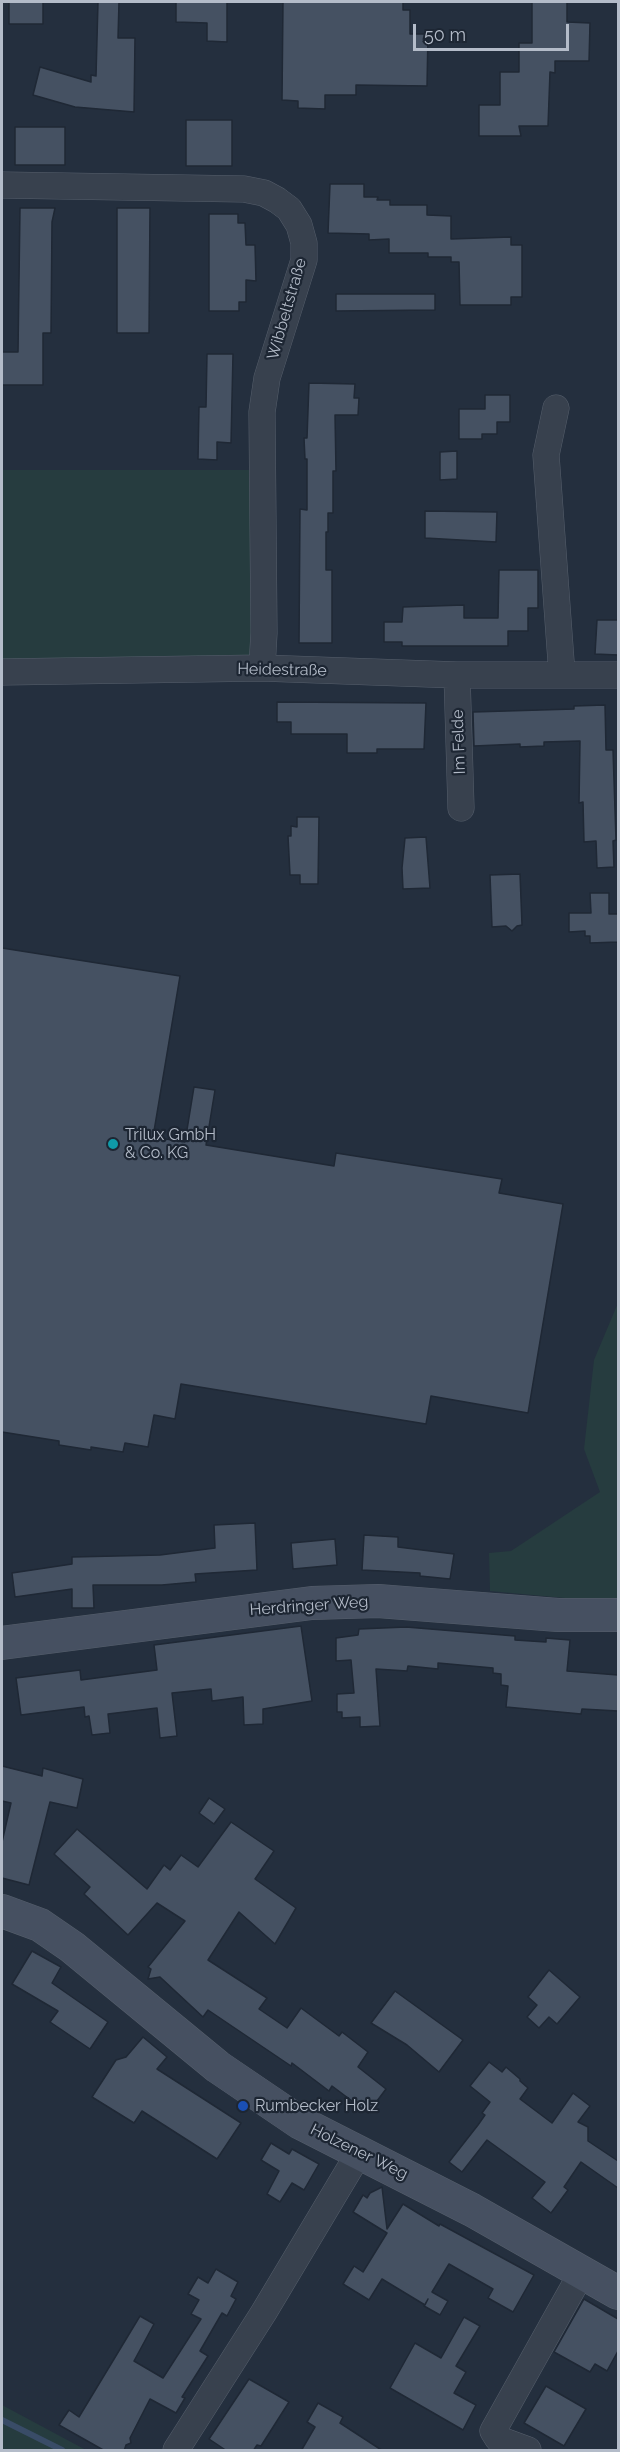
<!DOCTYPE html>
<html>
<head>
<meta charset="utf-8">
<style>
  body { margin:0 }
  #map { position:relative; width:620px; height:2452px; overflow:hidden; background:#242f3e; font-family:Raleway,sans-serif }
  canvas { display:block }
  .frame { position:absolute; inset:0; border:3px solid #b4bcc9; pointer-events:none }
  .scale { position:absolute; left:413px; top:24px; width:156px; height:27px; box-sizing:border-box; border:3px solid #b4bcc9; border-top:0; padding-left:8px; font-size:18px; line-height:21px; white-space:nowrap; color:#b4bcc9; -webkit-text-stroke:4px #1d2633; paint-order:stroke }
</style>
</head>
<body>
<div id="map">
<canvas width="620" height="2452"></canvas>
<div class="frame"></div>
<div class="scale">50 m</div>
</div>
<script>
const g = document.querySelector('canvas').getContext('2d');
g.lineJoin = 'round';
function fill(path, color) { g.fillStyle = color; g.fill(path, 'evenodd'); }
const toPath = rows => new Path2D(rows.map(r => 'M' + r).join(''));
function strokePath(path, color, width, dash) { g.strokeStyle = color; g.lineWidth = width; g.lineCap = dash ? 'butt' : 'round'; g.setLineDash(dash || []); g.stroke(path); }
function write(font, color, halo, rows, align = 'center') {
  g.font = font + ' Raleway,sans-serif'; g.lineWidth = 4.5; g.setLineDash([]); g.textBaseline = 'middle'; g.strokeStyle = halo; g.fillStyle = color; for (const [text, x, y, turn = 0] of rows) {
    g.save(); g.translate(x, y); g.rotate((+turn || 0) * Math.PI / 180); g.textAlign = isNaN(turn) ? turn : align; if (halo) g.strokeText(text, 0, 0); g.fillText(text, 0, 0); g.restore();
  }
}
fill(toPath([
  [2,470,250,470,251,659,2,662],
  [618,1303,618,1603,490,1591,489,1553,511,1551,600,1492,584,1449,594,1360],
  [2,2405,86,2450,2,2450]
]), '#263c3f');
strokePath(toPath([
  [2,2420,62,2450]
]), '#394c67', 6);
const building = toPath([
  [9,2,43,2,43,24,9,24,9,2],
  [98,2,119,2,118,38,135,38,134,112,75,107,33,95,40,67,91,82,91,75,96,76,98,2],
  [176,2,227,2,227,42,207,41,207,23,176,22,176,2],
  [283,2,403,2,403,10,410,10,410,34,428,34,427,86,356,85,356,95,325,95,325,109,298,108,298,101,282,100,283,2],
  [532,2,567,2,567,22,590,23,589,61,555,61,555,73,550,72,548,126,519,126,521,136,479,136,479,105,500,105,500,72,519,72,519,43,532,43,532,2],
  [186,120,232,120,232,166,186,166,186,120],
  [15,127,65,127,65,165,15,165,15,127],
  [330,184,364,184,364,197,378,197,377,200,390,200,390,205,427,205,427,215,451,216,451,239,511,237,511,245,522,245,522,297,511,297,511,305,460,305,459,262,451,262,451,257,428,257,428,253,389,253,389,239,369,240,369,234,328,233,330,184],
  [20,208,55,208,52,222,51,333,43,333,43,385,2,385,2,352,18,352,20,208],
  [117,208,150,208,149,333,117,333,117,208],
  [209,214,238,214,238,223,245,223,246,245,255,245,256,281,246,280,246,302,239,302,239,311,209,311,209,214],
  [336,294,435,294,435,310,336,311,336,294],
  [207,354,233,354,231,443,217,442,217,460,198,459,199,407,206,407,207,354],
  [309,383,355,384,354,398,359,398,358,415,335,415,336,471,333,471,333,513,328,513,328,532,326,532,326,570,332,570,332,643,299,643,300,509,307,510,307,459,305,459,304,438,307,438,309,383],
  [485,395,510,395,510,422,497,422,497,434,482,434,482,439,459,439,459,409,485,409,485,395],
  [457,451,457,479,440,480,440,452,457,451],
  [425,511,497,512,496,542,425,538,425,511],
  [499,570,538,570,538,608,528,608,528,631,508,631,508,646,402,646,402,642,384,642,384,622,402,622,403,607,464,605,464,618,498,618,499,570],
  [597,620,618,620,618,655,595,654,597,620],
  [277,702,426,703,424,749,377,749,377,753,347,753,347,734,291,734,291,722,277,722,277,702],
  [605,705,606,750,613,750,616,840,613,841,614,867,597,868,596,841,584,842,583,802,579,803,580,741,544,742,544,746,520,747,520,744,474,746,473,712,574,709,574,706,605,705],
  [297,817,319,817,318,884,300,884,300,875,290,875,288,836,291,836,291,826,297,827,297,817],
  [426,837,430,888,403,889,402,868,405,838,426,837],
  [520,874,522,925,517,926,512,931,506,926,492,927,490,875,520,874],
  [590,893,609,893,609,914,618,914,618,942,590,943,590,936,585,936,585,931,569,932,569,913,591,913,590,893],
  [2,948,180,976,153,1137,185,1142,194,1087,215,1090,206,1145,334,1166,336,1153,502,1179,499,1193,563,1204,528,1413,431,1396,426,1424,181,1384,175,1419,154,1415,148,1447,125,1443,123,1452,91,1447,91,1450,59,1445,59,1441,2,1432,2,948],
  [255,1523,257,1570,195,1574,196,1582,162,1585,93,1585,94,1608,72,1608,72,1589,15,1597,12,1573,72,1564,72,1557,160,1555,215,1548,214,1525,255,1523],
  [364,1535,398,1537,398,1547,454,1554,450,1579,420,1576,420,1573,362,1570,364,1535],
  [335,1539,337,1565,293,1569,291,1543,335,1539],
  [301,1626,312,1701,263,1709,263,1724,244,1725,243,1697,212,1701,211,1689,172,1693,177,1736,160,1738,157,1708,108,1714,110,1733,92,1735,89,1716,85,1717,84,1707,21,1715,16,1678,80,1670,81,1680,157,1670,154,1645,301,1626],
  [406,1627,515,1636,515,1640,546,1642,546,1638,570,1640,567,1671,618,1675,618,1711,582,1709,581,1714,506,1707,508,1686,501,1685,501,1674,493,1673,493,1668,438,1663,438,1669,408,1666,407,1671,376,1669,380,1726,360,1727,360,1717,342,1718,342,1712,337,1712,337,1694,354,1693,351,1660,336,1661,336,1638,358,1635,359,1629,406,1627],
  [2,1766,42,1776,43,1768,83,1779,77,1808,50,1802,29,1885,2,1878,2,1842,11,1803,2,1801,2,1766],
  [209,1798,225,1809,214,1824,199,1813,209,1798],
  [231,1822,274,1851,255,1879,296,1908,275,1944,239,1912,208,1960,267,1998,259,2009,287,2028,301,2008,339,2036,342,2032,368,2052,358,2067,386,2089,368,2113,332,2086,329,2091,292,2063,291,2066,208,2010,203,2017,160,1977,148,1979,151,1969,148,1967,185,1921,157,1903,128,1935,84,1894,90,1887,54,1854,77,1829,147,1889,164,1865,170,1870,181,1855,198,1867,231,1822],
  [32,1951,61,1967,52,1983,108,2022,90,2049,50,2022,58,2011,12,1984,32,1951],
  [549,1970,580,1997,557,2024,549,2017,539,2028,527,2017,537,2005,528,1997,549,1970],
  [395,1991,463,2040,439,2072,407,2045,371,2023,395,1991],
  [143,2037,167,2057,157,2069,241,2123,217,2159,142,2111,134,2123,92,2097,116,2060,126,2057,143,2037],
  [489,2062,502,2072,506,2067,520,2079,520,2081,528,2088,520,2099,552,2123,573,2093,590,2106,578,2122,588,2127,588,2141,618,2161,618,2188,581,2162,564,2187,568,2190,551,2213,532,2198,545,2182,487,2140,462,2172,449,2162,478,2125,485,2115,482,2113,490,2102,470,2086,489,2062],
  [271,2143,289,2154,292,2149,319,2164,304,2190,292,2183,280,2202,267,2194,279,2171,261,2160,271,2143],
  [382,2187,387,2229,403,2204,439,2226,440,2224,534,2275,513,2312,488,2298,493,2289,449,2264,432,2292,448,2301,440,2315,424,2306,428,2299,425,2305,382,2279,369,2300,343,2284,354,2266,363,2272,387,2233,353,2212,363,2195,367,2198,370,2193,382,2187],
  [216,2269,238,2282,231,2296,236,2299,227,2316,222,2313,200,2351,208,2356,182,2397,185,2398,176,2413,150,2399,130,2438,131,2443,126,2445,124,2451,105,2451,59,2425,69,2410,79,2417,140,2316,154,2324,134,2361,163,2378,201,2319,191,2314,199,2300,188,2294,198,2277,208,2283,216,2269],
  [584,2299,618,2319,618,2351,607,2371,595,2364,590,2372,554,2352,584,2299],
  [464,2317,480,2326,456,2366,466,2372,454,2393,476,2405,463,2430,390,2388,415,2343,441,2358,464,2317],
  [249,2379,289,2402,261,2446,257,2445,253,2451,227,2451,209,2439,249,2379],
  [546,2386,586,2409,564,2446,524,2423,546,2386],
  [318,2403,343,2417,340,2423,383,2451,301,2451,315,2427,307,2422,318,2403]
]);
fill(building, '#455162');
strokePath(building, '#1f2835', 1.5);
const minor = toPath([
  [2,185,244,189,264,193,277,200,289,209,299,225,304,243,304,260,267,378,262,412,264,633,262,668],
  [556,408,546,455,562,675],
  [2,672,262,668,457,675,618,675],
  [457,675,461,808],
  [176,2450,264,2312,359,2153],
  [528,2450,498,2439,493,2431,582,2272]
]);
const secondary = toPath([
  [2,1643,312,1603,378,1601,558,1615,618,1615],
  [2,1911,40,1925,72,1947,218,2067,299,2122,472,2210,618,2293]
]);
strokePath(minor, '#565f6c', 27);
strokePath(secondary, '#565f6c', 34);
strokePath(minor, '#38414e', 26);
strokePath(secondary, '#465061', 33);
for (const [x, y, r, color] of [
  [113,1144,6,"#0f9aa8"],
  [243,2106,6,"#1a4fb4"]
]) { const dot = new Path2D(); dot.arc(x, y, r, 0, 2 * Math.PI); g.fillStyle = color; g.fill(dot); strokePath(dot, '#1d2633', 2); }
write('16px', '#b4bcc9', '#1d2633', [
  ["Wibbeltstraße",287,309,-74],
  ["Heidestraße",282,670,1],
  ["Im Felde",459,742,-92],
  ["Herdringer Weg",309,1606,-4],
  ["Holzener Weg",359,2152,26]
]);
write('16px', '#b4bcc9', '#1d2633', [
  ["Trilux GmbH",125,1135],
  ["& Co. KG",125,1153],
  ["Rumbecker Holz",255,2106]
], 'left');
</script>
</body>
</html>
